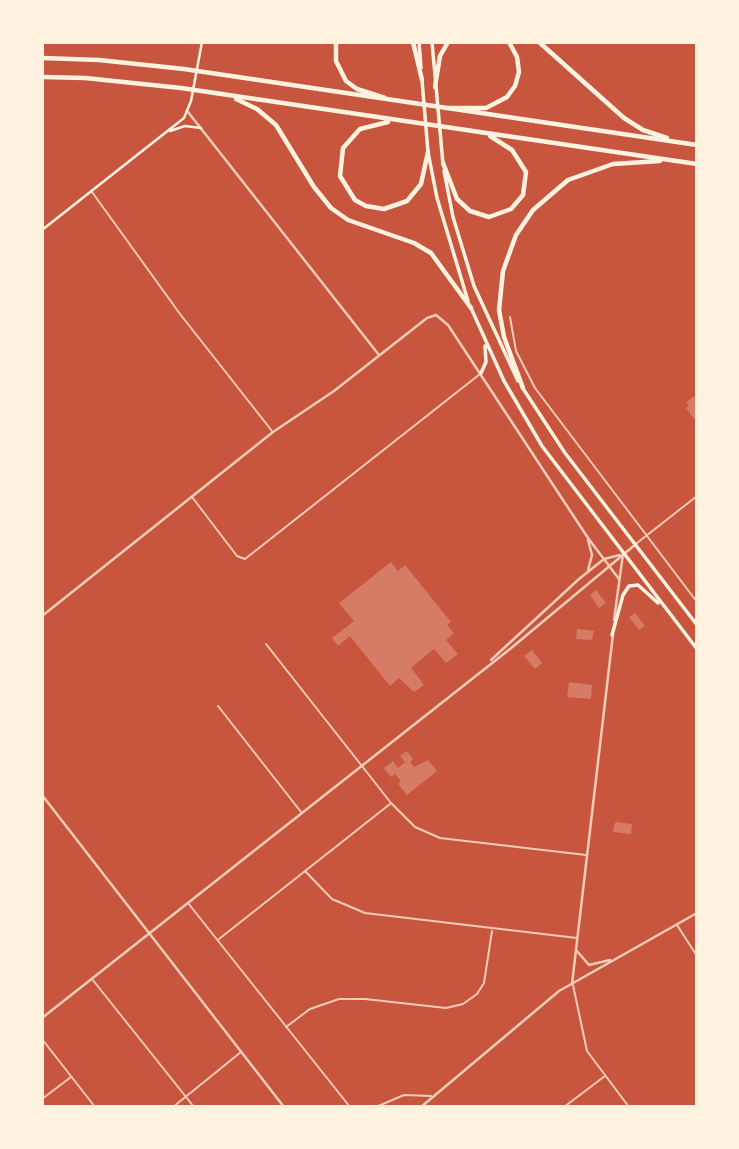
<!DOCTYPE html>
<html>
<head>
<meta charset="utf-8">
<style>
  body { margin:0 }
  #map { position:relative; width:739px; height:1149px; overflow:hidden; background:#c8553d; font-family:Figtree,sans-serif }
  canvas { display:block }
  .frame { position:absolute; inset:0; border:44px solid #fff3e0; pointer-events:none }
</style>
</head>
<body>
<div id="map">
<canvas width="739" height="1149"></canvas>
<div class="frame"></div>
</div>
<script>
const g = document.querySelector('canvas').getContext('2d');
g.lineJoin = 'round';
function fill(path, color) { g.fillStyle = color; g.fill(path, 'evenodd'); }
const toPath = rows => new Path2D(rows.map(r => 'M' + r).join(''));
function strokePath(path, color, width, dash) { g.strokeStyle = color; g.lineWidth = width; g.lineCap = dash ? 'butt' : 'round'; g.setLineDash(dash || []); g.stroke(path); }
fill(toPath([
  [697,394,697,423,686,408,689,406,686,402],
  [391,562,398,571,405,565,451,622,447,625,454,633,446,640,458,654,446,663,434,649,411,668,424,685,414,692,399,678,390,686,350,636,338,646,332,638,354,621,339,603],
  [596,590,606,603,599,608,590,595],
  [635,613,645,626,639,630,629,617],
  [577,629,594,631,592,640,576,639],
  [532,650,542,663,535,669,524,656],
  [569,682,592,685,591,699,567,697],
  [407,751,413,759,410,762,414,767,428,760,437,771,407,795,398,784,401,781,395,774,391,777,384,768,393,761,398,768,405,762,400,756],
  [615,822,632,824,631,834,613,832]
]), '#d67c66');
strokePath(toPath([
  [92,192,180,314,272,431],
  [510,317,516,351,535,388,697,602],
  [192,497,237,556,245,559,480,374],
  [637,543,697,496],
  [266,644,391,803,415,827,440,838,586,855],
  [218,706,301,812],
  [305,871,332,899,365,913,577,938],
  [188,903,350,1107],
  [677,925,697,956],
  [219,939,390,804],
  [92,979,194,1107],
  [573,985,587,1051,629,1107],
  [286,1027,310,1009,339,999,365,999,446,1008,463,1004,477,994,484,983,492,931],
  [42,1039,95,1107],
  [42,1099,71,1077],
  [173,1107,241,1052],
  [376,1107,404,1095,431,1096],
  [564,1107,605,1076]
]), '#f1ccb7', 2);
strokePath(toPath([
  [188,112,379,355],
  [588,570,592,555,588,540],
  [42,616,273,432,334,391,427,318,436,315,448,325,588,538,619,579],
  [614,620,623,554],
  [491,660,579,579,604,559,620,555],
  [42,795,284,1107],
  [576,950,589,965,610,960],
  [572,984,613,634],
  [42,1018,510,649,636,544],
  [421,1107,559,991,697,913]
]), '#f1ccb7', 2.5);
strokePath(toPath([
  [114,42,121,42],
  [170,131,185,126,201,128],
  [42,230,184,118,191,101,202,42]
]), '#fff3e0', 2.5);
strokePath(toPath([
  [419,42,421,68],
  [432,42,443,164],
  [422,80,428,152,437,198,468,301],
  [444,171,453,217,474,286,518,381],
  [471,308,504,381,542,446,697,649],
  [481,373,486,362,485,346],
  [522,387,565,453,697,625],
  [612,635,623,595,629,586,638,585,658,603]
]), '#fff3e0', 3.5);
strokePath(toPath([
  [336,42,336,61,346,81,357,89,385,98],
  [413,42,422,80],
  [539,42,624,118,643,130,667,138],
  [42,58,99,60,184,69,697,145],
  [42,77,85,78,181,88,697,164],
  [435,87,440,56,448,42],
  [236,99,257,109,276,125,314,187,331,208,348,220,414,243,431,253,471,308],
  [445,108,486,108,507,97,515,86,519,72,517,57,509,42],
  [388,122,360,129,343,148,340,176,355,200,366,206,384,209,407,201,421,184,428,152],
  [443,163,457,199,470,211,489,217,511,209,523,195,526,172,512,150,490,136],
  [523,388,504,337,499,310,503,271,516,235,533,210,568,180,613,164,660,161]
]), '#fff3e0', 4.5);
</script>
</body>
</html>
